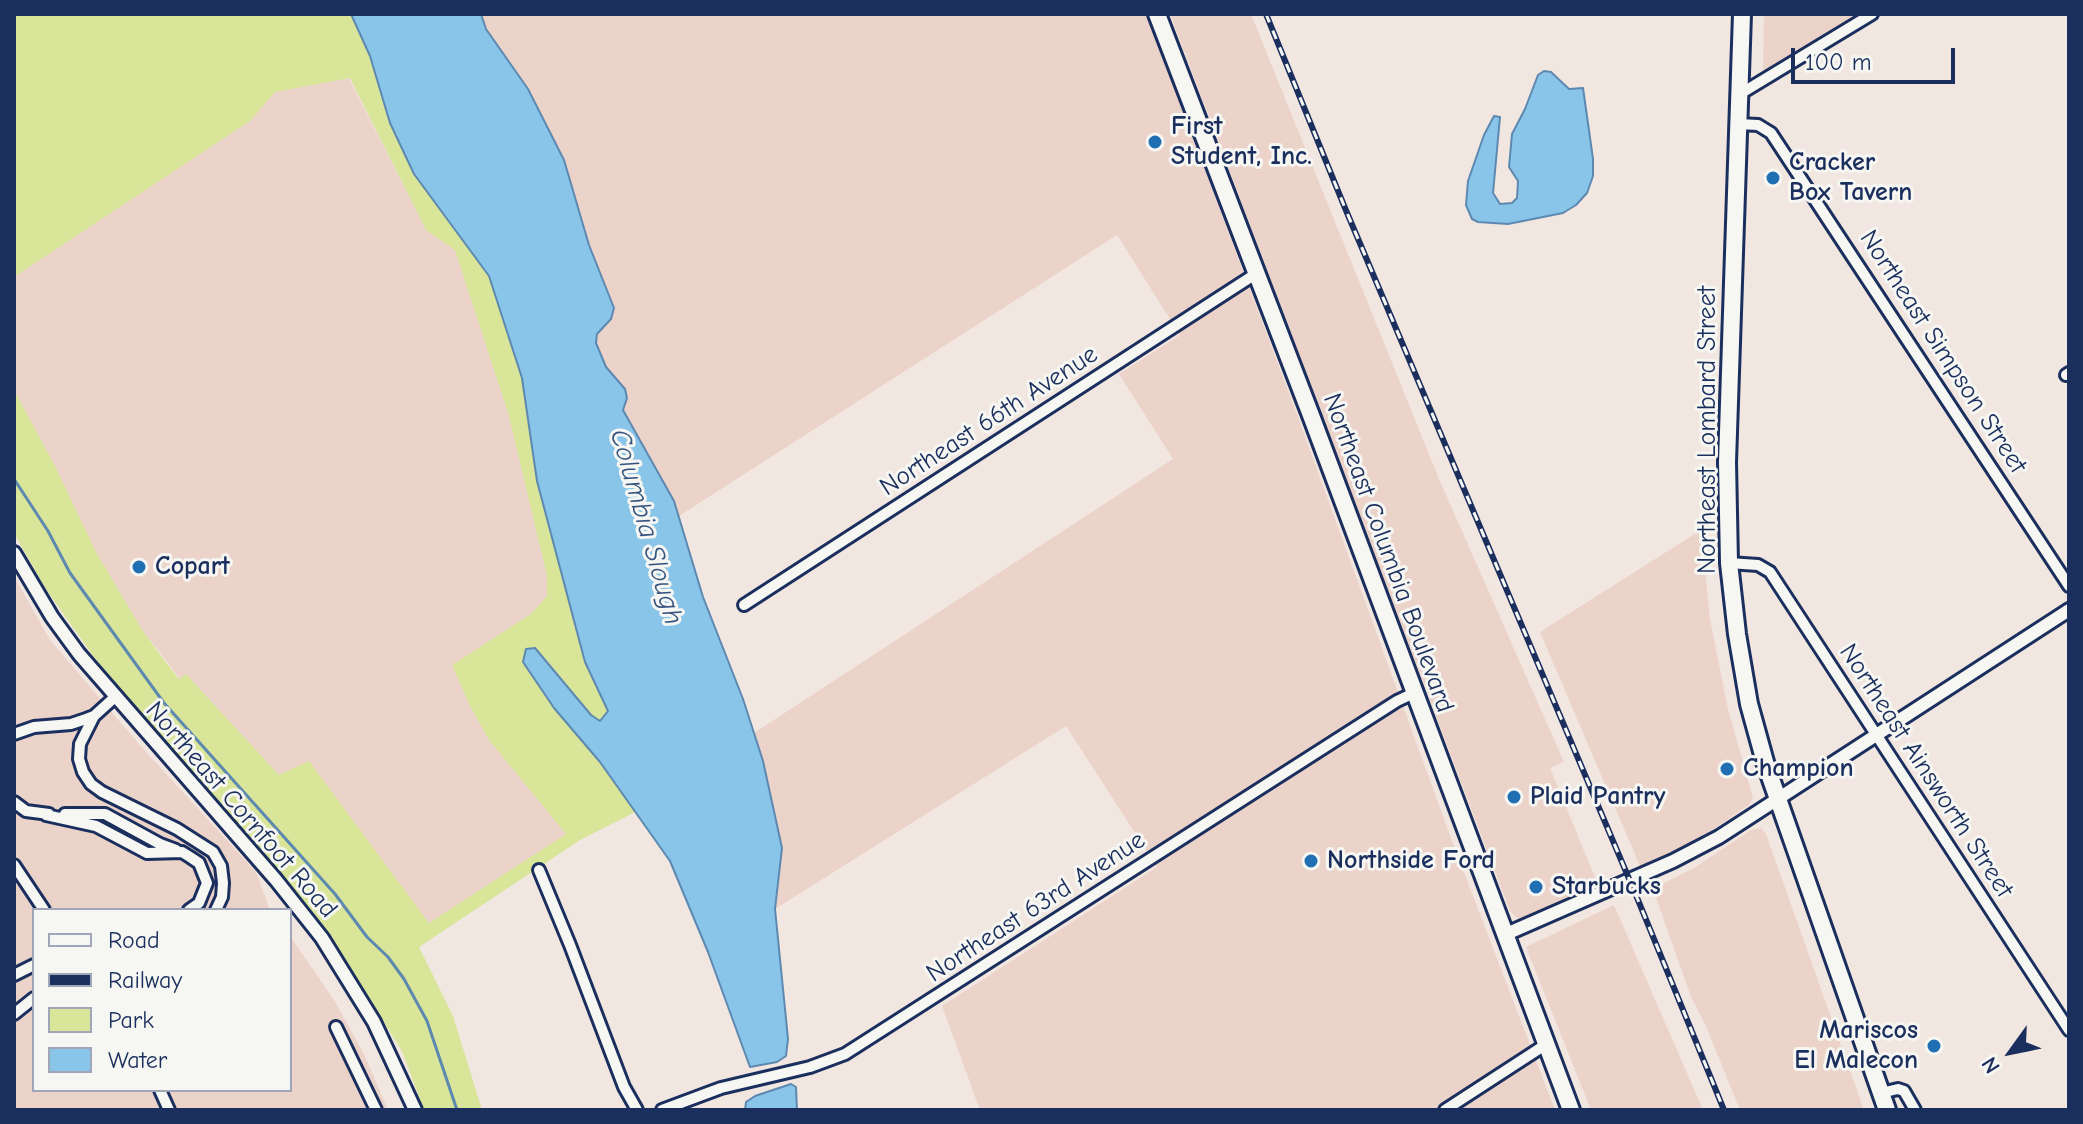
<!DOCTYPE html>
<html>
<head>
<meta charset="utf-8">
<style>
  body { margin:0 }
  #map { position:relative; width:2083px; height:1124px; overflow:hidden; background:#f1e6e0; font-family:"Comic Neue",sans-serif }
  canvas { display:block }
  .frame { position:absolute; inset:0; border:16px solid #1b2f5e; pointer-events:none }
  .legend { position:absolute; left:32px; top:908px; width:260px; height:184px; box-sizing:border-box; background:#f6f6f2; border:2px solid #9ea6b7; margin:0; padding:10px 14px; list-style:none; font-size:24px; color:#1b2f5e }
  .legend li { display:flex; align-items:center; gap:16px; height:40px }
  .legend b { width:40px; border:2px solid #9ea6b7 }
  .north { position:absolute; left:1971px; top:1012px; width:80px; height:80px; -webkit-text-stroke:6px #f6f6f2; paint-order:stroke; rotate:237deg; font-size:22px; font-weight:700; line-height:32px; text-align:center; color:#1b2f5e }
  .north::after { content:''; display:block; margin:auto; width:28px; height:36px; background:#1b2f5e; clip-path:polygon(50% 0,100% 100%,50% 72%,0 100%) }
  .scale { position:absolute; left:1791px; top:48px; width:164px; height:36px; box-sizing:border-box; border:4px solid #1b2f5e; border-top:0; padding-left:10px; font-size:24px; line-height:28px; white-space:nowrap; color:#1b2f5e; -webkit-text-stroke:6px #f6f6f2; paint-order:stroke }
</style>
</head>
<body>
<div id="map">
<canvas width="2083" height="1124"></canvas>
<div class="frame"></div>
<ul class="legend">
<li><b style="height:10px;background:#f6f6f2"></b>Road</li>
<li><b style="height:10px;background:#1b2f5e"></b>Railway</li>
<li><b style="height:22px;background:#d9e598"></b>Park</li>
<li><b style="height:22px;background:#89c5e9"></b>Water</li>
</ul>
<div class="north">N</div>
<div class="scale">100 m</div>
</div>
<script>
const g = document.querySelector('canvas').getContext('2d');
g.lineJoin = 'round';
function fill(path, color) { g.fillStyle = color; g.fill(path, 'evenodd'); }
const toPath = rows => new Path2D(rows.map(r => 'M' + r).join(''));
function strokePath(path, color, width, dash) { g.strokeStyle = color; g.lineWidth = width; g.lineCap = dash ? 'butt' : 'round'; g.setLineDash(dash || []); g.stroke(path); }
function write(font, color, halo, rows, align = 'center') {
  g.font = font + ' "Comic Neue",sans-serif'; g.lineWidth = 6; g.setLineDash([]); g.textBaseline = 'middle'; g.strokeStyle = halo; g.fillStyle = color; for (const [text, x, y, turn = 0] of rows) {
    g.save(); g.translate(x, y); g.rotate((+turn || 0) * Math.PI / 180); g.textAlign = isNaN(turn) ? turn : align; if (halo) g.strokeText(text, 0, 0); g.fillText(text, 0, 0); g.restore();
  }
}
fill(toPath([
  [481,14,1146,14,1297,414,1452,841,1555,1110,980,1110,942,1006,1157,867,1066,726,775,909,782,848,763,761,754,733,1173,459,1119,374,1180,335,1117,235,679,516,674,501,623,410,627,398,625,389,606,367,596,343,597,334,611,320,614,308,589,245,564,160,528,89,486,29],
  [1170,14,1251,14,1439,479,1564,762,1550,768,1598,885,1524,918,1517,918,1510,911],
  [1764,14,1860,14,1763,75],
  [349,78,426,230,455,249,509,416,547,576,547,596,543,603,531,614,453,665,489,740,567,834,429,923,309,762,279,775,186,674,180,679,141,628,96,552,55,466,14,390,14,277,250,121,275,92],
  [1701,530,1710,619,1728,709,1753,798,1749,805,1690,845,1640,866,1540,632],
  [14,576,50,640,138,743,256,872,270,910,34,910,34,1090,290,1090,290,936,334,1000,364,1054,388,1110,14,1110],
  [1761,828,1766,834,1864,1110,1740,1110,1705,1024,1691,997,1653,889,1694,868,1751,830],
  [1614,905,1703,1110,1591,1110,1526,947]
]), '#ecd3ca');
fill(toPath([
  [14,14,351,14,370,56,414,174,489,276,522,378,537,481,585,662,609,711,600,722,578,702,535,648,600,762,635,812,580,840,419,947,453,1016,482,1110,424,1110,402,1051,331,938,266,855,106,674,45,588,14,533,14,390,55,466,96,552,141,628,161,656,179,679,186,674,279,775,309,761,429,923,566,834,489,740,470,706,452,665,531,614,547,596,547,576,509,416,455,250,426,230,350,78,275,92,250,121,14,277]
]), '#d9e598');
const water = toPath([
  [351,14,481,14,486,29,528,89,564,160,589,245,614,308,611,319,597,334,596,343,606,367,625,389,627,398,623,410,674,501,703,597,743,699,763,761,782,848,775,909,788,1039,786,1056,777,1062,750,1067,708,952,670,861,600,762,554,708,523,662,526,649,535,648,591,715,600,721,608,711,585,662,537,481,522,378,489,276,414,174,390,123,370,56,351,14],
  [1544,71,1551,72,1569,89,1583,88,1593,159,1593,176,1587,193,1576,205,1563,213,1508,224,1478,222,1472,219,1466,205,1468,181,1484,135,1494,116,1500,117,1493,193,1500,204,1512,203,1517,198,1518,181,1509,167,1512,134,1525,109,1538,75,1544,71],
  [791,1084,796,1087,797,1110,745,1110,746,1102,755,1096,791,1084]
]);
fill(water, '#89c5e9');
strokePath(water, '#5d89b1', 2);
strokePath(toPath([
  [14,479,48,531,70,573,164,703,335,894,367,937,388,957,404,979,427,1021,457,1110]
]), '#5d89b1', 3);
const minor = toPath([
  [1740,94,1872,14],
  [1738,124,1758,125,1771,133,2069,586],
  [2066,375,2069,373],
  [1729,563,1758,565,1770,572,2069,1030],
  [744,605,1257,273],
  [94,716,80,744,79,759,83,772,91,784,102,792,177,829,213,852,221,866,223,883,222,897,216,910],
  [14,734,34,727,71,724,86,719,94,716,115,697],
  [14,802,26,811,49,814],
  [65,814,105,814,160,844,176,850],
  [46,815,96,826,147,853,182,852,190,857,199,863,207,883,199,903,189,910],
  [14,865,44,910],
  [539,870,570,945,624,1087,637,1110],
  [14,975,34,965],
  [14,1014,34,998],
  [336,1027,376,1110],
  [160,1090,169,1110],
  [1881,1093,1898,1089,1904,1091,1915,1110],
  [662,1110,721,1088,810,1067,845,1054,1397,701,1414,693],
  [1445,1110,1545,1045]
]);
const tertiary = toPath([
  [14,553,52,617,79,654,276,880,322,938,374,1022,415,1110],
  [1504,935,1673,861,1719,837,2069,610]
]);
const primary = toPath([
  [1157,14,1312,418,1571,1110],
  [1742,14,1727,462,1729,563,1737,634,1749,704,1765,762,1887,1110]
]);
strokePath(minor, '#1b2f5e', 16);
strokePath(tertiary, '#1b2f5e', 18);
strokePath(primary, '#1b2f5e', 22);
strokePath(minor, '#f6f6f2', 10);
strokePath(tertiary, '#f6f6f2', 12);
strokePath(primary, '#f6f6f2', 16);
const rail = toPath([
  [1266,14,1345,208,1638,900,1724,1110]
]);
strokePath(rail, '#1b2f5e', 6);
strokePath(rail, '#f6f6f2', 3, [9]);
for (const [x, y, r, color] of [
  [1155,142,8,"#1f6fb2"],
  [1773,178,8,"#1f6fb2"],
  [139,567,8,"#1f6fb2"],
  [1727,769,8,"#1f6fb2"],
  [1514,797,8,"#1f6fb2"],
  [1311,861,8,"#1f6fb2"],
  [1536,887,8,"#1f6fb2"],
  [1934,1046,8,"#1f6fb2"]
]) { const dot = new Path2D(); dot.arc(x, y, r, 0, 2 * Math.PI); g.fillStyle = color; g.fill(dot); strokePath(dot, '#f6f6f2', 3); }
write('bold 26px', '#1b2f5e', '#f6f6f2', [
  ["First",1171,127],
  ["Student, Inc.",1171,157],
  ["Cracker",1789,163],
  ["Box Tavern",1789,193],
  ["Copart",155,567],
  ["Champion",1743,769],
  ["Plaid Pantry",1530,797],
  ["Northside Ford",1327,861],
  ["Starbucks",1552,887],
  ["Mariscos",1918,1031,"right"],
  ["El Malecon",1918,1061,"right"]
], 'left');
write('26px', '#1b2f5e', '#f6f6f2', [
  ["Northeast Simpson Street",1943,352,57],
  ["Northeast 66th Avenue",989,421,-33],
  ["Northeast Lombard Street",1708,430,-90],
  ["Northeast Columbia Boulevard",1388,553,70],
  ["Northeast Ainsworth Street",1926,771,57],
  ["Northeast Cornfoot Road",241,810,49],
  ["Northeast 63rd Avenue",1036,907,-33]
]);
write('italic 28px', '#365481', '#f6f6f2', [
  ["Columbia Slough",646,527,74]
]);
</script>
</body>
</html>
